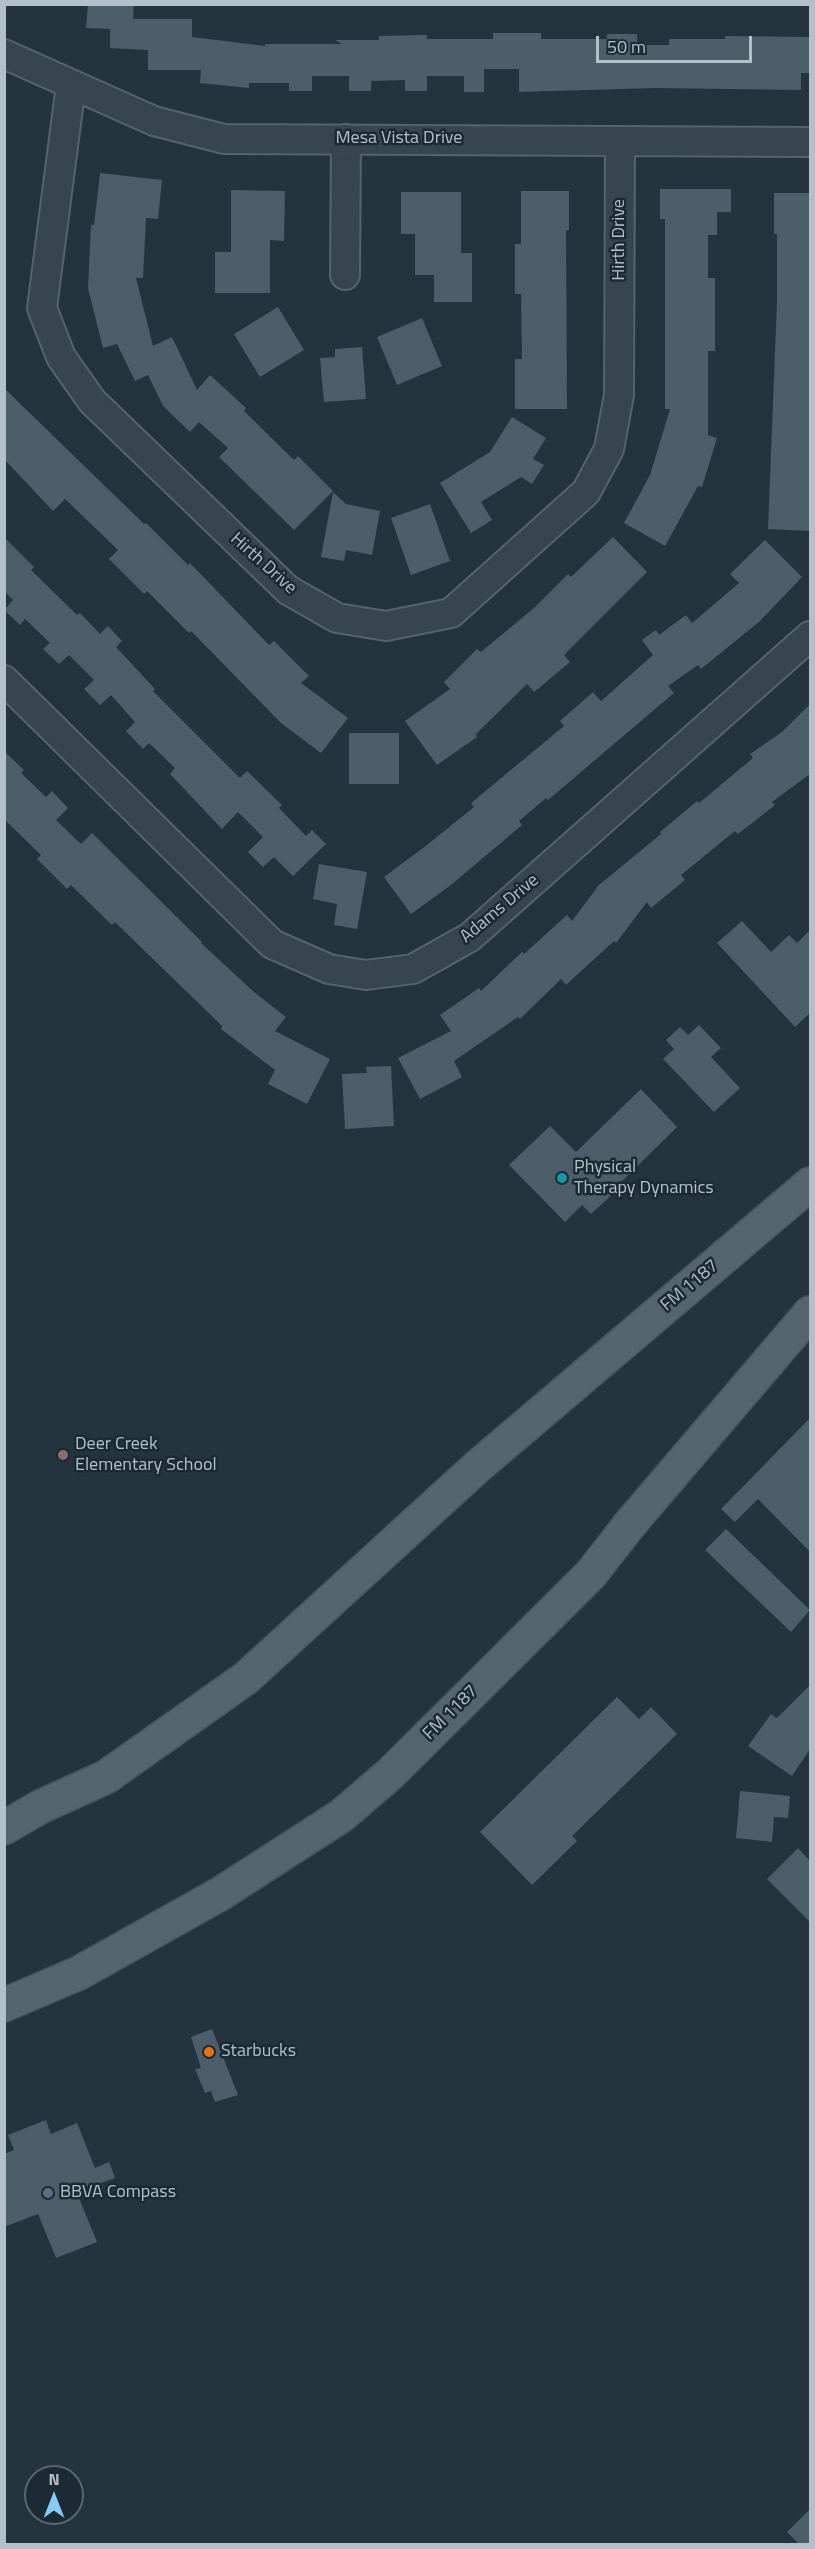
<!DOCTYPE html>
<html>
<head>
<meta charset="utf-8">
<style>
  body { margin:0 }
  #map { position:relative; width:815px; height:2549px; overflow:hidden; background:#23343f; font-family:"Titillium Web",sans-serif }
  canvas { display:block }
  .frame { position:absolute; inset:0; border:6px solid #b3c0ca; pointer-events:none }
  .north { position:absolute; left:24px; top:2465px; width:60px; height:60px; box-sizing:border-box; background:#1c2a34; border:2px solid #586670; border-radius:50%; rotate:0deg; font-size:16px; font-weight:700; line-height:24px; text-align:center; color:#b3c0ca }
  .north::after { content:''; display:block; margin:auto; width:21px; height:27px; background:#84cbfd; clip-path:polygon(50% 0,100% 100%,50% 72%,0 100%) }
  .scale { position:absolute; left:596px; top:36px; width:156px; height:27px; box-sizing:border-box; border:3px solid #b3c0ca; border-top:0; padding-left:8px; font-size:18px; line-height:21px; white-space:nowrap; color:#b3c0ca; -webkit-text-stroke:4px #1c2a34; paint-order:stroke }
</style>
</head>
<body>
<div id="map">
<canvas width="815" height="2549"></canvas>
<div class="frame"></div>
<div class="north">N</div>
<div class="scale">50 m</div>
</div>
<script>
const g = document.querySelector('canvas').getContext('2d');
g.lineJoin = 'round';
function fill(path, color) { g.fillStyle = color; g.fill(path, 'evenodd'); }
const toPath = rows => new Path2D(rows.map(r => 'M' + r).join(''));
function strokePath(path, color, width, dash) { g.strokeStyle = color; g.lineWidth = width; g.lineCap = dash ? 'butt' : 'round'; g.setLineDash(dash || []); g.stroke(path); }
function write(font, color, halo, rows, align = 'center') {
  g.font = font + ' "Titillium Web",sans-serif'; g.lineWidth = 5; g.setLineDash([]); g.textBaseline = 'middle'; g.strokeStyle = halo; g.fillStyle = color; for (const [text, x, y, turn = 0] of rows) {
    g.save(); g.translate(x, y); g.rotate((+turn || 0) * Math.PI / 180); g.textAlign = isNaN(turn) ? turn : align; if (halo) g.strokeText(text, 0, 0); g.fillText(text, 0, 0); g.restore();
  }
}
fill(toPath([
  [88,4,134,4,133,19,192,19,192,37,265,46,265,44,342,44,335,40,379,40,379,36,427,35,427,39,493,39,493,33,541,33,541,39,607,39,607,34,637,34,637,45,669,45,669,39,725,39,725,36,810,37,810,73,801,73,801,90,656,88,519,92,519,69,484,69,484,92,464,92,464,76,427,76,427,91,405,91,405,80,371,81,371,91,349,91,349,76,312,76,312,91,289,91,289,83,249,83,249,88,200,83,201,70,148,70,148,50,110,48,110,29,86,28],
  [100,173,162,180,158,219,146,218,143,278,136,278,153,346,172,337,197,390,210,375,246,408,244,411,294,460,298,456,333,491,294,530,219,457,228,448,199,422,190,432,163,406,148,375,135,381,117,344,103,348,88,288,91,225,94,225],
  [660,189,731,189,731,212,717,212,717,235,708,235,708,278,715,278,715,351,708,351,708,435,717,438,702,487,698,486,665,546,624,523,650,475,670,409,665,409,665,219,660,219],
  [231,190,285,191,284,241,270,240,270,293,215,293,215,252,231,252],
  [521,191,569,191,569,230,566,230,567,409,515,409,515,359,522,359,521,294,515,294,515,244,521,244],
  [401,192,461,192,461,253,472,253,472,302,434,302,434,275,415,275,415,234,401,234],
  [774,193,810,193,810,531,768,529,777,301,777,234,774,234],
  [278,307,304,350,260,377,234,334],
  [422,318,442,366,397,385,377,337],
  [362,347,366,399,324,402,320,358,335,357,335,349],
  [4,388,144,524,146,523,188,565,190,563,269,645,274,641,309,676,301,683,348,718,321,753,281,723,191,631,189,633,147,591,144,594,109,559,118,550,65,499,53,511,4,459],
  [512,417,546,438,533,459,544,465,532,484,521,477,481,502,492,520,471,533,440,483,490,452],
  [333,492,346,504,380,511,372,555,346,550,344,561,321,557],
  [430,504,450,561,411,575,391,518],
  [4,537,34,567,31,570,77,615,80,613,100,634,108,626,122,641,116,647,155,689,153,691,240,778,247,771,282,805,279,808,306,836,312,830,326,844,293,876,274,857,263,867,248,852,263,837,238,812,222,829,170,774,175,768,149,743,143,749,126,731,135,722,111,695,100,705,84,689,94,680,69,655,59,664,43,649,50,643,25,619,20,625,4,610,13,600,4,591],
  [613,537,647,572,564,655,570,662,534,692,527,684,476,734,477,737,437,765,405,721,450,689,444,682,477,649,481,652,534,608,568,574,571,577],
  [765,540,802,577,760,621,701,669,698,665,668,686,674,693,548,800,546,798,519,821,522,825,451,885,411,914,384,877,427,845,474,807,471,803,564,726,560,721,593,692,601,701,653,655,642,640,656,630,659,635,686,615,692,623,739,583,730,574],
  [810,704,810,774,772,802,775,805,738,834,735,831,681,875,685,880,651,908,647,902,616,943,614,941,566,985,561,979,520,1019,518,1017,454,1061,462,1077,420,1099,398,1058,451,1031,440,1015,479,988,481,991,522,952,524,954,567,915,572,921,599,885,661,834,660,832,697,801,699,803,753,758,750,754,782,732],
  [349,733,399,733,399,784,349,784],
  [4,751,24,770,21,773,46,797,52,791,68,808,56,820,81,844,92,833,202,942,201,943,254,992,286,1017,275,1031,330,1059,307,1104,268,1084,275,1070,221,1029,222,1026,115,922,112,925,71,885,67,889,37,859,41,855,4,819],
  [319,864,367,872,357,929,334,925,337,904,313,899],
  [742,921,771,952,789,935,797,943,810,930,810,1013,795,1027,717,943],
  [699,1025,721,1048,711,1057,740,1088,714,1112,663,1059,674,1049,666,1040,680,1027,688,1035],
  [391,1066,394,1126,345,1129,342,1074,367,1073,366,1067],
  [641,1089,677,1127,613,1190,615,1192,591,1214,582,1205,565,1222,509,1165,550,1126,576,1152],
  [810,1418,810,1552,758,1499,735,1522,721,1509],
  [726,1529,810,1610,791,1632,705,1550],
  [810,1685,810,1749,792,1776,748,1746,771,1714,777,1718],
  [617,1697,639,1719,651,1707,677,1734,572,1836,577,1841,532,1885,480,1832],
  [740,1791,790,1796,788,1818,774,1817,772,1842,736,1838],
  [798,1848,810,1861,810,1922,767,1879],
  [212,2029,238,2095,215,2102,211,2091,205,2093,195,2069,201,2068,191,2037],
  [46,2120,51,2134,77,2123,95,2168,109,2162,115,2178,101,2183,103,2189,79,2198,97,2242,56,2258,38,2214,4,2227,4,2154,14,2150,8,2135],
  [810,2509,810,2544,799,2544,787,2532]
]), '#4b5e6a');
const minor = toPath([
  [4,54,154,121,224,139,810,142],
  [71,85,42,308,61,357,92,401,288,590,337,618,386,626,451,613,586,492,609,449,619,395,620,141],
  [345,275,346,139],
  [4,680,272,944,329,969,366,975,413,969,470,937,810,636]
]);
const major = toPath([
  [4,1828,40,1807,106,1777,246,1678,477,1467,810,1184],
  [4,2005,79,1973,220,1894,341,1816,390,1774,591,1574,630,1524,810,1313]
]);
strokePath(minor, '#55636d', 32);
strokePath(major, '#43515b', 36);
strokePath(minor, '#37454f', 28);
strokePath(major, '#55656f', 33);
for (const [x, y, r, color] of [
  [562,1178,6,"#0f9aa8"],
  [63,1455,6,"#8d6e63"],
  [209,2052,6,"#e8710a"],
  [48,2193,6,"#5c6f8a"]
]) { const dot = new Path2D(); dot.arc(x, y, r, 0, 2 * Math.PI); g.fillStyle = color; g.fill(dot); strokePath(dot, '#1c2a34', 2); }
write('18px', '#b3c0ca', '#1c2a34', [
  ["Mesa Vista Drive",399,139],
  ["Hirth Drive",620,240,-90],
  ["Hirth Drive",263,564,42],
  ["Adams Drive",500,909,-40],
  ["FM 1187",690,1286,-40],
  ["FM 1187",451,1713,-45]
]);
write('18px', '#b3c0ca', '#1c2a34', [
  ["Physical",574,1168],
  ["Therapy Dynamics",574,1189],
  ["Deer Creek",75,1445],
  ["Elementary School",75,1466],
  ["Starbucks",221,2052],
  ["BBVA Compass",60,2193]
], 'left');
</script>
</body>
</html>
